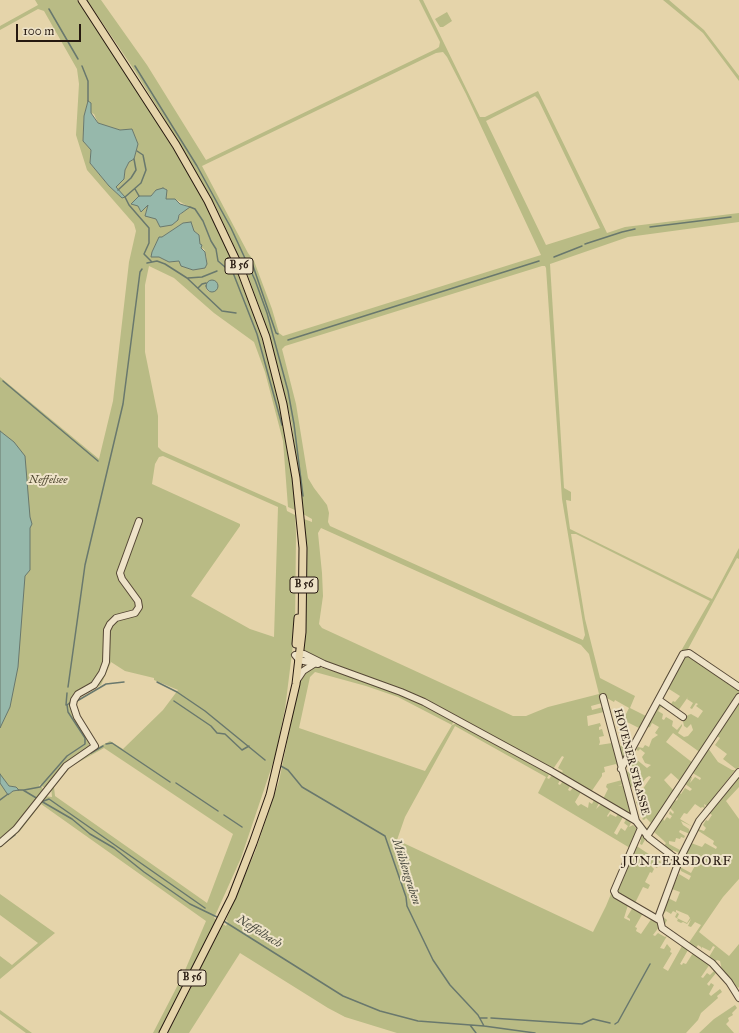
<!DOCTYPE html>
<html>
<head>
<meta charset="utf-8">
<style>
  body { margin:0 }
  #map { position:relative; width:739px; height:1033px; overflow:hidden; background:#e5d4aa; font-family:"IM FELL Great Primer",serif }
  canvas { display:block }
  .scale { position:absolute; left:16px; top:24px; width:65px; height:18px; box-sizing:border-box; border:2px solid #261910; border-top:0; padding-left:5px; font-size:12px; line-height:14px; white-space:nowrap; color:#261910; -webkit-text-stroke:3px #eee3c8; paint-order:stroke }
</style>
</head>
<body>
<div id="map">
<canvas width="739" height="1033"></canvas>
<div class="scale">100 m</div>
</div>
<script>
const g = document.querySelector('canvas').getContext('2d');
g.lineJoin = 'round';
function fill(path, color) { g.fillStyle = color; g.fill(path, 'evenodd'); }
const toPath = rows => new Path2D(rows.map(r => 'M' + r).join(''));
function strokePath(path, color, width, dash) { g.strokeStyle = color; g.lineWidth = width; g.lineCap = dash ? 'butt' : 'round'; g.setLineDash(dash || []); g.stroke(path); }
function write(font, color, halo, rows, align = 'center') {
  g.font = font + ' "IM FELL Great Primer",serif'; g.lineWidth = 4; g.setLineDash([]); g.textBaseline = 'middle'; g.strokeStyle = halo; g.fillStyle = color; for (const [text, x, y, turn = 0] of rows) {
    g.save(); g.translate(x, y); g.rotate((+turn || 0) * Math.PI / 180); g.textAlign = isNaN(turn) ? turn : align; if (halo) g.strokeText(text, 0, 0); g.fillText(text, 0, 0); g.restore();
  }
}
fill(toPath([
  [35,0,77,0,147,105,198,190,227,247,259,328,280,406,292,477,295,510,288,507,283,441,265,372,254,342,214,313,174,278,149,266,145,285,145,352,158,416,158,447,162,451,286,506,287,511,295,515,296,534,295,629,285,709,275,757,241,858,214,918,217,920,159,1033,153,1033,183,975,206,921,41,804,20,831,0,848,0,844,15,831,44,796,52,797,51,786,69,763,110,741,123,749,163,710,178,690,154,680,154,678,125,671,111,662,101,685,77,698,75,703,78,714,75,719,88,736,89,746,66,764,47,787,43,787,40,784,39,786,42,787,43,790,41,795,14,829,0,841,0,377,99,459,113,401,129,262,136,231,134,224,87,170,76,135,79,84,77,69,44,11,38,9,0,30,0,26,38,5],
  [88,101,91,103,91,113,94,114,98,123,120,130,132,129,138,144,134,159,129,162,125,170,124,179,116,187,124,197,122,198,109,186,90,163,91,150,83,141,84,116],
  [163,188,166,190,166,199,175,199,189,207,179,216,178,220,172,225,160,227,156,219,145,215,148,205,141,212,138,206,131,204,139,196,151,196,156,190],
  [191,222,194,231,199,235,200,244,202,246,201,248,204,249,206,254,207,264,205,268,193,270,182,266,179,261,169,262,159,257,152,257,152,252,159,237,162,237,183,223],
  [209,281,215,281,218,284,213,292,209,292,206,289,206,285],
  [163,456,278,507,274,637,250,629,191,596,240,526,240,524,152,484,155,464,159,457],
  [104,748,233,834,207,903,55,796,54,787,70,767],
  [4,781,9,786,16,787,19,790,13,791,8,795,1,783],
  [87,0,101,0,147,65,206,160,436,49,439,47,440,42,419,0,423,0,480,117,485,117,538,91,607,233,625,227,739,213,739,222,628,237,550,264,564,488,571,492,571,501,566,500,570,529,712,599,739,548,739,559,737,558,688,649,708,663,686,651,665,683,663,682,710,601,576,534,571,534,585,619,600,678,635,696,630,708,648,717,641,729,623,720,629,708,615,700,614,702,605,697,602,703,591,706,592,710,603,707,604,712,587,716,588,726,600,723,601,726,599,727,599,730,602,729,604,736,599,737,600,742,599,745,612,743,619,769,616,764,604,767,605,772,602,773,602,776,591,792,556,772,557,770,562,772,563,771,558,768,564,757,562,756,553,769,414,695,318,658,304,650,307,573,304,519,312,522,312,519,303,514,292,425,279,370,265,323,247,273,215,205,192,164,135,71],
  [443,52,447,57,466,94,541,255,283,336,279,333,272,309,254,261,248,253,202,166,436,53],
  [535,96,538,99,600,228,546,245,486,121],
  [542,266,545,266,546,268,562,499,585,635,583,640,330,526,328,522,329,513,327,505,314,488,308,478,296,404,282,349,285,346],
  [321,528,581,645,589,654,599,694,548,707,526,716,513,716,322,628,319,624,323,596,322,573,318,533],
  [663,0,669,0,704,30,739,76,739,81,703,33],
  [447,12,452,21,443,27,440,27,435,19],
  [686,654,739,688,739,695,701,753,673,733,666,742,693,763,681,782,671,773,664,780,674,791,649,831,647,828,651,823,646,818,644,820,642,819,644,817,643,815,650,808,649,806,644,810,646,808,643,805,646,801,645,799,638,806,636,802,640,800,639,797,641,795,640,793,651,777,649,776,646,778,639,787,634,783,632,787,628,785,624,769,626,771,631,773,633,769,626,764,631,755,647,768,651,765,645,763,642,757,645,753,640,749,638,751,636,749,638,747,643,748,645,745,649,747,652,739,658,735,655,733,659,727,652,723,650,727,646,728,658,706,664,706,663,708,661,707,658,711,663,714,662,719,664,720,666,717,673,721,672,726,677,730,682,724,682,726,678,733,684,737,688,736,693,730,691,724,687,728,684,726,683,721,688,715,691,714,698,718,703,711,696,706,698,704,696,703,692,709,690,708,693,703,687,699,688,697,678,711,665,701,671,704,673,701,675,702,680,696,669,689,665,694],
  [317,666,408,696,454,720,452,725,457,723,550,773,547,778,549,779,552,775,560,780,558,784,560,785,563,781,570,786,568,790,570,791,573,788,581,792,575,802,578,806,581,804,588,808,589,802,592,804,594,800,599,803,596,809,601,804,611,810,607,816,608,817,610,814,616,817,618,814,623,817,614,833,617,835,621,828,625,831,628,826,624,823,627,818,631,823,629,827,633,825,646,838,642,845,640,844,641,840,638,839,635,845,661,862,657,868,650,864,650,865,654,869,652,873,650,872,645,882,650,885,648,889,643,887,633,907,628,905,624,918,630,921,630,919,627,917,633,907,643,913,635,927,637,928,636,931,641,934,652,918,657,922,659,927,653,935,655,936,658,933,665,937,667,936,660,948,664,949,667,944,671,949,670,952,672,953,663,968,668,971,682,946,688,950,680,964,682,965,683,963,686,964,693,953,710,964,701,977,703,978,707,973,710,975,714,971,716,973,707,984,709,986,711,983,714,985,709,994,711,996,720,989,722,992,717,996,718,998,701,1013,698,1020,686,1033,397,1033,345,1017,328,1008,240,953,189,1033,168,1033,223,924,226,926,228,922,226,920,255,852,279,781,300,679,306,669],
  [315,672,366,686,398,697,452,725,425,771,299,728,310,677],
  [455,726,546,777,538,793,630,848,606,906,593,932,397,840,405,817],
  [739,699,739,767,736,769,723,759,727,754,715,745,720,738,715,735],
  [617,744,630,750,624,759,622,759],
  [708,748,718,762,732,770,735,770,707,806,704,804,705,808,702,807,701,808,695,804,687,814,684,813,680,819,693,827,681,821,683,825,689,829,690,834,680,830,679,832,685,836,684,838,681,837,680,839,676,838,675,842,669,841,669,844,680,850,679,853,673,850,672,852,664,846,666,843,663,840,653,831,663,817,664,821,667,817,670,819,672,816,669,814,670,811,673,814,674,812,669,807,671,803,673,806,671,803,674,798,676,801,678,799,676,795,678,792,681,794,685,788,690,791,692,789,684,783,690,776,692,777,690,783,695,777,700,780,701,778,691,772],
  [739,774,739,787,726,801,739,819,739,879,723,897,699,932,729,956,739,944,739,987,738,988,722,970,720,961,717,960,714,962,709,957,715,947,713,946,710,951,702,947,701,949,701,947,698,945,696,948,700,951,688,944,701,925,695,922,691,927,688,926,691,919,687,924,683,922,681,923,677,921,678,919,675,917,677,913,673,911,671,914,666,911,662,916,667,920,664,926,662,917,662,914,668,898,676,902,680,892,672,889,679,874,689,880,691,876,681,871,680,867,691,873,697,862,685,856,691,843,702,847,705,843,716,849,717,847,713,844,714,841,697,830,698,829,704,831,706,828,703,825,706,820,708,821,712,815,708,812],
  [676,910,688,915,690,918,687,923,677,918,679,914,676,912],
  [622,780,623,784,618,786,623,785,630,812,628,814,603,799,608,789,606,787,607,784],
  [0,894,55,933,0,979,0,956,12,965,38,943,0,915],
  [735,1005,737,1008,732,1013,733,1015,728,1018,729,1021,726,1024,734,1033,699,1033,714,1019],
  [0,1010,32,1033,26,1033,0,1014]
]), '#b9bb85');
const water = toPath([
  [88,101,91,103,91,113,98,123,120,130,132,129,138,144,134,159,129,162,125,170,124,179,116,187,125,197,122,198,109,186,90,163,91,150,83,141,84,116,88,101],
  [163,188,167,190,166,199,175,199,180,204,190,207,179,215,178,220,172,225,160,227,156,219,145,216,148,205,141,212,138,206,131,204,139,196,151,196,156,190,163,188],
  [191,222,194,231,199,235,200,244,202,245,201,248,205,252,207,264,205,268,193,270,181,266,179,261,169,262,159,257,151,257,152,252,159,237,162,237,183,223,191,222],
  '206 286a6 6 0 1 1 12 0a6 6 0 1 1-12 0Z',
  [0,431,14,442,25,456,30,517,32,524,30,528,30,570,25,576,18,667,10,707,0,728,0,431],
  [0,774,9,786,16,787,19,790,13,791,8,795,0,783,0,774]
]);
fill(water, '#96b8ab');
strokePath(water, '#69786d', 1);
strokePath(toPath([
  [49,9,78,59],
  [82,66,88,81,88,101],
  [135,66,197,166,231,228,255,280,267,313,288,391,294,424,303,496],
  [137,151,143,155,146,170,141,183,125,197,129,205,149,228,149,243,144,254,151,261],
  [135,189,139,196],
  [118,190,131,178,136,170,134,159],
  [190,207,195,209,203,221,211,241,216,249,218,261,225,267,230,265,257,334,282,425],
  [650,227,731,217],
  [585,244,622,232,635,229],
  [554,257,582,246],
  [246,259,250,261,252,263,276,333,278,334],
  [147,263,157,261,165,264,187,278,222,311,236,313],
  [188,278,202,277,217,271],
  [198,288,202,284,206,283],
  [288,340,539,261],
  [3,381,98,461],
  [157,682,177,692,205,711,265,760],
  [68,687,85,565,123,404,140,272,142,269],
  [77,701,106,684,124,682],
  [174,701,211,726,217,733,225,734,242,750,249,746],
  [66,705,67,693],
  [106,744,112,743,170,782],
  [91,753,103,746],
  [279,765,288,770,302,787,385,836,406,897,407,906,433,960,450,985,478,1015,484,1026],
  [176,783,218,811],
  [18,790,23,790,38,799],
  [24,790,40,787,67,756,85,744,85,738,68,712,67,705,72,701],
  [0,800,8,794],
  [41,801,72,819,90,834,114,848,144,872,190,904,219,918],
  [41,802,49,799,205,908],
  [224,815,242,827],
  [3,844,15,835],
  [222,920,343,996,380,1011,418,1021,484,1026,535,1033],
  [480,1018,487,1018],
  [491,1018,582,1024,593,1019,610,1023],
  [615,1024,618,1022,650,964],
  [470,1025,476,1033]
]), '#69786d', 1.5);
const minor = toPath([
  [318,664,299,660,295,655,304,654,324,664,401,692,424,702,551,771,636,821],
  [297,680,303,671,314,664],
  [603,697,636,821,649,838,679,861],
  [659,700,683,717],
  [621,769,683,654,689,653,739,687],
  [739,772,699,821,679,861,659,915,662,928,712,963,729,982,739,998],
  [641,828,614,891,616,895,659,920],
  [647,836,739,697],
  [0,843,16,829,66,766,95,746,77,717,73,705,74,700,78,694,94,685,102,673,106,662,107,630,110,624,116,618,135,613,139,607,138,601,122,579,120,573,139,521]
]);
const major = toPath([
  [82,0,176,145,208,201,242,273,266,337,283,404,296,478,303,548,302,632,296,684,270,795,253,843,232,897,163,1033],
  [296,644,298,618]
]);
strokePath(minor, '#564836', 8);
strokePath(major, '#261910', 9);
strokePath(minor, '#eee3c8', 6);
strokePath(major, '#e5d4aa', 7);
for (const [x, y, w] of [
  [239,266,28],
  [304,585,28],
  [192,978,28]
]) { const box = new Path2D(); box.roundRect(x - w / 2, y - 8, w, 16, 3); g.fillStyle = '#eee3c8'; g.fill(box); strokePath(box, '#261910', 1); }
write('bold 10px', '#261910', null, [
  ["B 56",239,266],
  ["B 56",304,585],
  ["B 56",192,978]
]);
write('italic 11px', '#524a33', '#eee3c8', [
  ["Neffelsee",48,480]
]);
write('11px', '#261910', '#eee3c8', [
  ["HOVENER STRASSE",631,762,75]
]);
write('italic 12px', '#48493e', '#eee3c8', [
  ["Mühlengraben",406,872,72],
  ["Neffelbach",259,932,32]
]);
g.letterSpacing = '1px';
write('13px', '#261910', '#eee3c8', [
  ["JUNTERSDORF",677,862]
]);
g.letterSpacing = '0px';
</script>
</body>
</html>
